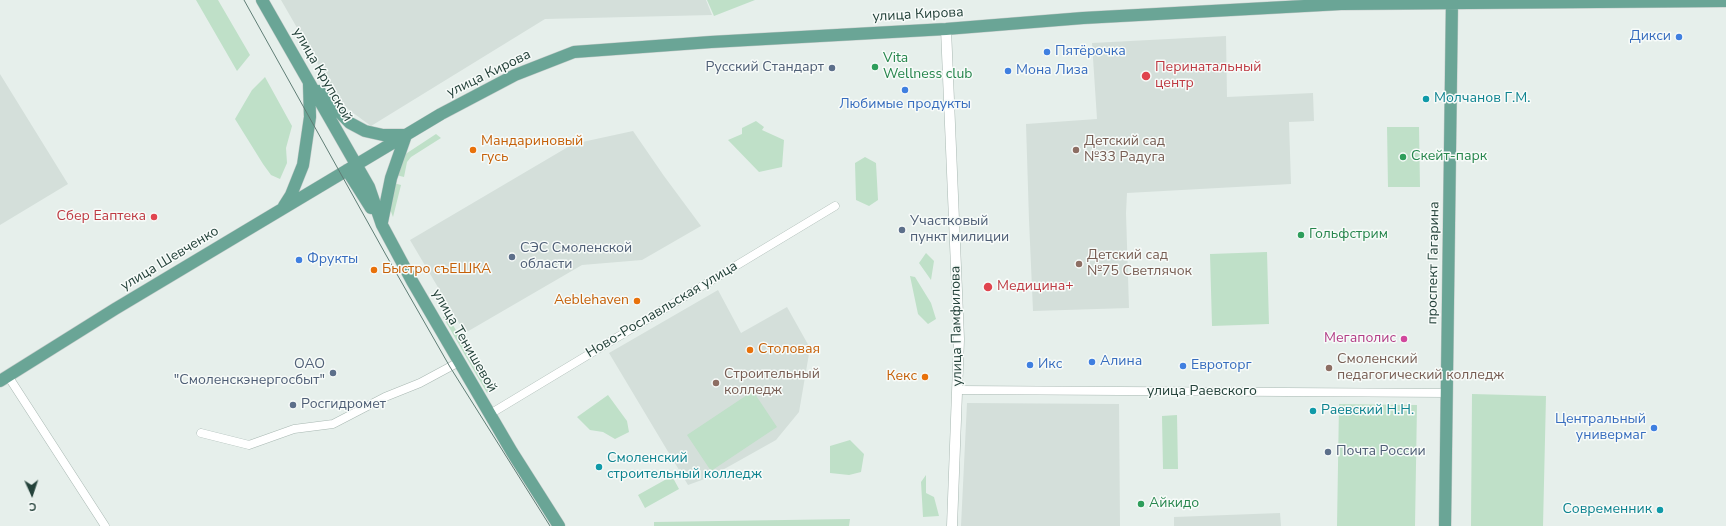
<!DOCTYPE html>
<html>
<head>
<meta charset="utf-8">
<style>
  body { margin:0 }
  #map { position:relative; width:1726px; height:526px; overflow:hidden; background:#e6efeb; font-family:"Nunito Sans",sans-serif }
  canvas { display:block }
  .north { position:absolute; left:12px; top:474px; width:40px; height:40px; -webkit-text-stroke:3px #f7fbf9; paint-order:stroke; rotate:177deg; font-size:11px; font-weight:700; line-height:16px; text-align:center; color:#24423a }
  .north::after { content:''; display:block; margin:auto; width:14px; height:18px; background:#24423a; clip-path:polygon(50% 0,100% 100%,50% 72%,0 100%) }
</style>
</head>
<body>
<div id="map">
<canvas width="1726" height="526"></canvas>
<div class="north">С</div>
</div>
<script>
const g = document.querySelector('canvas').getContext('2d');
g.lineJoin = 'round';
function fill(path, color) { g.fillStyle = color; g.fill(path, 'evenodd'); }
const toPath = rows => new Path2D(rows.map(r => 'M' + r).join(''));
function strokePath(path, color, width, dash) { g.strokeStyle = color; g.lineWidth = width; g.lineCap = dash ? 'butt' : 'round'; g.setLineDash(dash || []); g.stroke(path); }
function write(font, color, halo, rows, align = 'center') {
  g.font = font + ' "Nunito Sans",sans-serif'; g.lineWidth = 3; g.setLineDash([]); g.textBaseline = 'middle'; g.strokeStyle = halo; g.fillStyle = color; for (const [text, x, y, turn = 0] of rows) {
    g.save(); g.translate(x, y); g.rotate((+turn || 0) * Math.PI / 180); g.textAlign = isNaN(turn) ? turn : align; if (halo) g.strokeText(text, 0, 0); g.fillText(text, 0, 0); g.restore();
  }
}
fill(toPath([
  [281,0,706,0,712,15,545,19,371,126,341,104],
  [1226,36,1227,97,1313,93,1314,121,1289,122,1291,184,1127,193,1126,213,1129,308,1033,311,1029,220,1026,124,1097,119,1092,43],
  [0,74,68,184,0,225],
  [633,131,664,176,701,226,642,260,582,265,465,333,410,240,573,144],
  [718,290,741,333,787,307,810,348,799,412,776,440,710,477,688,485,609,353],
  [967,403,1119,404,1120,526,961,526],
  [1280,513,1281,526,1174,526,1174,517]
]), '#d4dfda');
fill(toPath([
  [196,0,218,0,250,55,237,71],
  [707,0,755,0,714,16],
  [265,77,292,126,286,148,287,163,280,179,271,175,263,164,235,119,252,90],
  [756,121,764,127,762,130,784,140,782,167,759,172,728,140,742,134,742,128],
  [1387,127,1419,127,1420,187,1388,187],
  [436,134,441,138,411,157,407,162,404,177,396,175,404,155],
  [865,157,876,163,878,200,869,206,856,200,855,163],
  [394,183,401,185,393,217,390,209],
  [1267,252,1269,324,1212,326,1210,254],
  [926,253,934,261,931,280,919,263],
  [910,276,915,277,931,303,936,319,928,324,918,314],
  [447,315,491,389,487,393,443,317],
  [753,391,777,427,711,471,687,435],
  [1472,394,1546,396,1543,526,1471,526],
  [608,395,627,421,629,432,615,439,603,432,590,430,577,417],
  [1339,404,1417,405,1415,526,1337,526],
  [1177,415,1178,469,1163,469,1162,416],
  [850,440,864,454,861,472,849,475,830,473,830,446],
  [926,475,926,493,934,497,939,516,923,517,921,482],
  [672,476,679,489,645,508,638,495],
  [850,519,849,526,654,526,654,522]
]), '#bfe0c8');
const minor = toPath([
  [8,376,105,526],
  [958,390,1447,393],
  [490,414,835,206],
  [201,433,249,445,294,429,333,424,385,397,420,383,459,362]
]);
const tertiary = toPath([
  [946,29,959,339,952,526]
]);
const primary = toPath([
  [262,0,369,187,382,225,412,281,512,452,559,526],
  [319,91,350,123,365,131,383,135,405,135],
  [347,170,371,208],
  [284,206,291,195,303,165,310,117,309,84],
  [382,222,391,178,406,135],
  [0,381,115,309,441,114,515,75,574,52,711,42,946,29,1083,18,1341,4,1726,1],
  [1445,526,1452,0]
]);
strokePath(minor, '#a8b8b2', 9);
strokePath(tertiary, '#a8b8b2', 11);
strokePath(primary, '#c2cac8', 13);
strokePath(minor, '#fff', 8);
strokePath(tertiary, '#fff', 10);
strokePath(primary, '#6aa596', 12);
strokePath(toPath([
  [244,0,386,255,450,367,550,526]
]), '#5f7d75', 1);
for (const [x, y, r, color] of [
  [1679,37,4,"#3f7fe0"],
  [1047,52,4,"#3f7fe0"],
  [875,67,4,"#2e9e5b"],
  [832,68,4,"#5c6f8a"],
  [1008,71,4,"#3f7fe0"],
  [1146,76,5,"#e0444e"],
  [905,90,4,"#3f7fe0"],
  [1426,99,4,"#0f9aa8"],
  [473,150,4,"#e8710a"],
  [1076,150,4,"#8d6e63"],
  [1403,157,4,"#2e9e5b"],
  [154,217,4,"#e0444e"],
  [902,230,4,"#5c6f8a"],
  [1301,235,4,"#2e9e5b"],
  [512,257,4,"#5c6f8a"],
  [299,260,4,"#3f7fe0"],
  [1079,264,4,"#8d6e63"],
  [374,270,4,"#e8710a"],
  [988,287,5,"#e0444e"],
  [637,301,4,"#e8710a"],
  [1404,339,4,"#d1479c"],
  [750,350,4,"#e8710a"],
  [1092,362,4,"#3f7fe0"],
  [1030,365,4,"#3f7fe0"],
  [1183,366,4,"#3f7fe0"],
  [1329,368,4,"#8d6e63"],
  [333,373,4,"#5c6f8a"],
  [925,377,4,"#e8710a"],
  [716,383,4,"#8d6e63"],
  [293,405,4,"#5c6f8a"],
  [1313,411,4,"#0f9aa8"],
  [1654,428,4,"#3f7fe0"],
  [1328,452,4,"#5c6f8a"],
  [599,467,4,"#0f9aa8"],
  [1141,504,4,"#2e9e5b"],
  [1660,510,4,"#0f9aa8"]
]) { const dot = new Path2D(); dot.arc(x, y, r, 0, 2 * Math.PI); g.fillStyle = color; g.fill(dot); strokePath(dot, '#f7fbf9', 1.5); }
write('14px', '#24423a', '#f7fbf9', [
  ["улица Кирова",918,15,-3],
  ["улица Кирова",489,74,-26],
  ["улица Крупской",322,75,60],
  ["улица Шевченко",170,259,-31],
  ["проспект Гагарина",1434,263,-89],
  ["Ново-Рославльская улица",662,310,-31],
  ["улица Памфилова",957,326,-91],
  ["улица Тенишевой",464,341,60],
  ["улица Раевского",1202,392]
]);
write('14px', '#366cbe', '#f7fbf9', [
  ["Дикси",1671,37,"right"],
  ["Пятёрочка",1055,52],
  ["Мона Лиза",1016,71],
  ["Любимые продукты",905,105,"center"],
  ["Фрукты",307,260],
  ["Алина",1100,362],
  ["Икс",1038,365],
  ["Евроторг",1191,366],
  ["Центральный",1646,420,"right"],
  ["универмаг",1646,436,"right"]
], 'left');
write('14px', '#27864d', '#f7fbf9', [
  ["Vita",883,59],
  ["Wellness club",883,75],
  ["Скейт-парк",1411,157],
  ["Гольфстрим",1309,235],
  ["Айкидо",1149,504]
], 'left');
write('14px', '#4e5e75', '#f7fbf9', [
  ["Русский Стандарт",824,68,"right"],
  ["Участковый",910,222],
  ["пункт милиции",910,238],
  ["СЭС Смоленской",520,249],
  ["области",520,265],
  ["ОАО",325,365,"right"],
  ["\"Смоленскэнергосбыт\"",325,381,"right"],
  ["Росгидромет",301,405],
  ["Почта России",1336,452]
], 'left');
write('14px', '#be3a42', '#f7fbf9', [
  ["Перинатальный",1155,68],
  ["центр",1155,84],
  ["Сбер Еаптека",146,217,"right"],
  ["Медицина+",997,287]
], 'left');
write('14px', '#0d838f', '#f7fbf9', [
  ["Молчанов Г.М.",1434,99],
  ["Раевский Н.Н.",1321,411],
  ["Смоленский",607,459],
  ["строительный колледж",607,475],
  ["Современник",1652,510,"right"]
], 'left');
write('14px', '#c56008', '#f7fbf9', [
  ["Мандариновый",481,142],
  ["гусь",481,158],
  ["Быстро съЕШКА",382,270],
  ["Aeblehaven",629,301,"right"],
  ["Столовая",758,350],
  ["Кекс",917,377,"right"]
], 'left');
write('14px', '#785e54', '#f7fbf9', [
  ["Детский сад",1084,142],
  ["№33 Радуга",1084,158],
  ["Детский сад",1087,256],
  ["№75 Светлячок",1087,272],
  ["Смоленский",1337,360],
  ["педагогический колледж",1337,376],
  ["Строительный",724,375],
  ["колледж",724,391]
], 'left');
write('14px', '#b23c85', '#f7fbf9', [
  ["Мегаполис",1396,339]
], 'right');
</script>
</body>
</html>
